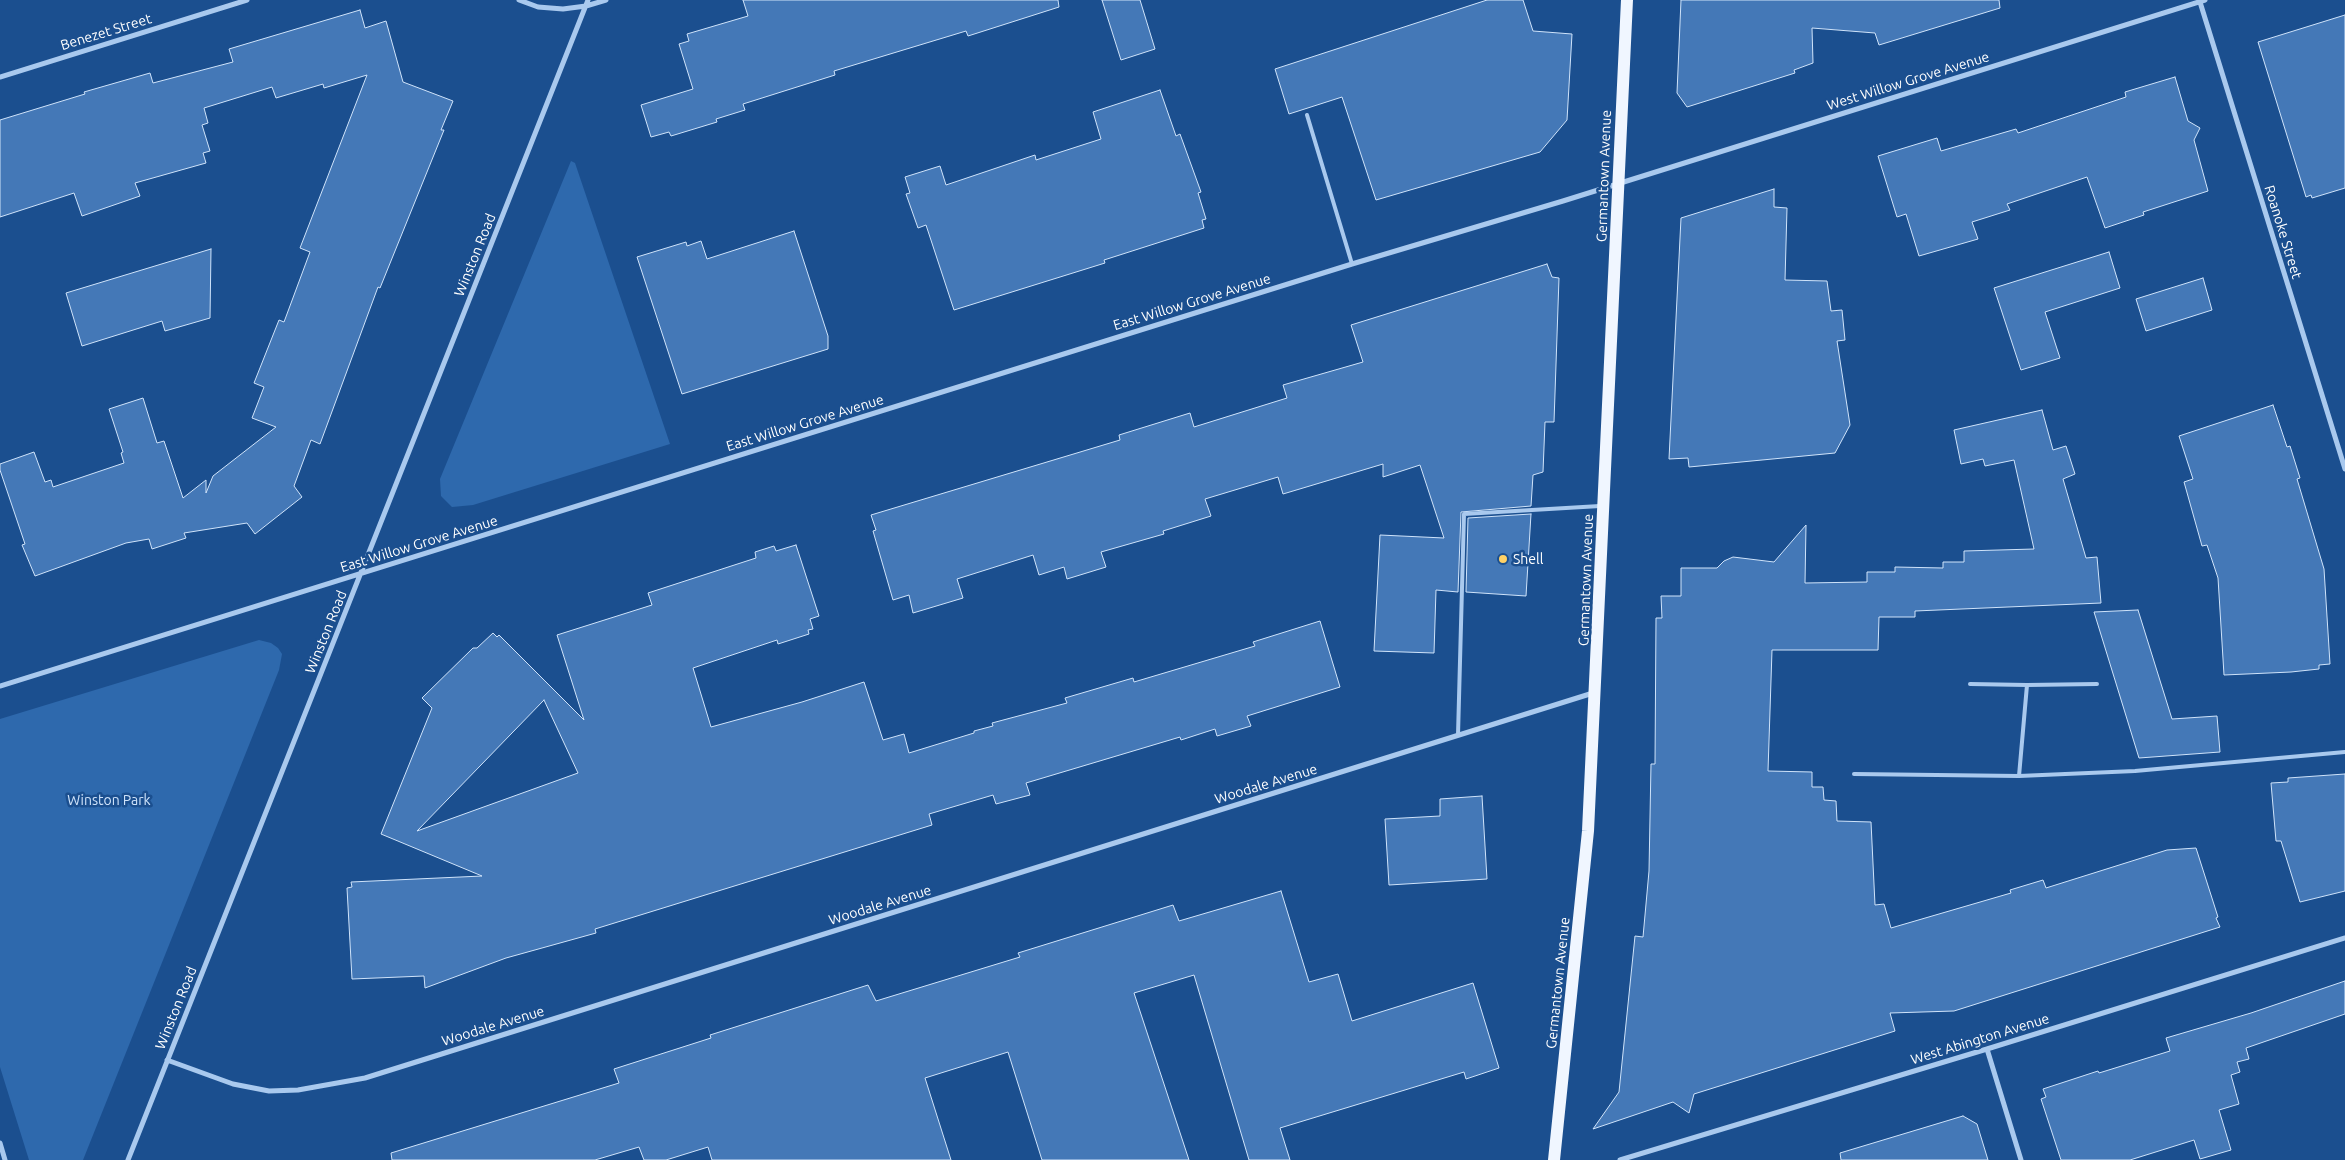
<!DOCTYPE html>
<html>
<head>
<meta charset="utf-8">
<style>
  body { margin:0 }
  canvas { display:block; background:#1b4f8f }
</style>
</head>
<body>
<canvas width="2345" height="1160"></canvas>
<script>
const g = document.querySelector('canvas').getContext('2d');
g.lineJoin = 'round';
function fill(path, color) { g.fillStyle = color; g.fill(path, 'evenodd'); }
const toPath = rows => new Path2D(rows.map(r => 'M' + r).join(''));
function strokePath(path, color, width, dash) { g.strokeStyle = color; g.lineWidth = width; g.lineCap = dash ? 'butt' : 'round'; g.setLineDash(dash || []); g.stroke(path); }
function write(font, color, halo, rows, align = 'center') {
  g.font = font + ' Ubuntu,sans-serif'; g.lineWidth = 5; g.setLineDash([]); g.textBaseline = 'middle'; g.strokeStyle = halo; g.fillStyle = color; for (const [text, x, y, turn = 0] of rows) {
    g.save(); g.translate(x, y); g.rotate((+turn || 0) * Math.PI / 180); g.textAlign = isNaN(turn) ? turn : align; if (halo) g.strokeText(text, 0, 0); g.fillText(text, 0, 0); g.restore();
  }
}
fill(toPath([
  [571,161,575,163,670,444,473,505,452,507,441,496,440,479],
  [259,640,271,643,278,648,282,654,279,670,83,1160,29,1160,0,1067,0,719]
]), '#2e69ad');
const building = toPath([
  [743,0,1058,0,1059,7,968,36,966,31,834,71,835,75,743,104,745,110,716,119,717,122,671,136,669,132,651,137,641,105,693,89,679,44,689,41,687,34,748,16,743,0],
  [1102,0,1140,0,1155,49,1121,60,1102,0],
  [1487,0,1523,0,1533,31,1572,34,1567,120,1540,152,1376,200,1342,97,1289,114,1275,69,1487,0],
  [1681,0,1999,0,2000,8,1879,45,1875,33,1812,28,1813,63,1794,70,1795,73,1687,107,1677,93,1681,0],
  [360,10,365,28,386,21,403,82,453,101,441,130,444,130,380,288,378,287,320,444,311,440,294,486,302,497,255,534,247,523,184,533,186,538,152,549,149,539,126,543,35,576,22,545,25,544,0,470,0,464,34,452,45,482,51,480,53,487,124,463,121,453,123,452,109,409,143,398,157,443,164,441,183,498,206,480,206,493,213,476,276,427,252,418,264,387,254,383,279,320,284,322,310,252,300,248,367,75,324,88,323,84,276,98,272,87,204,108,208,123,202,125,210,151,203,153,206,163,135,183,140,196,82,216,74,193,0,217,0,120,85,94,84,92,150,73,153,83,233,62,229,49,360,10],
  [2345,15,2345,188,2312,198,2311,195,2306,197,2258,42,2345,15],
  [2175,77,2188,121,2200,128,2194,140,2208,191,2143,212,2144,215,2105,228,2087,177,2007,204,2010,210,1972,222,1978,239,1919,256,1906,214,1897,217,1878,156,1937,138,1941,151,2016,129,2018,133,2126,97,2125,92,2175,77],
  [1160,90,1176,136,1180,134,1201,192,1198,193,1206,219,1202,220,1204,228,1104,260,1105,263,954,310,926,225,918,228,906,194,910,193,905,177,940,166,946,185,1035,155,1036,160,1101,139,1093,112,1160,90],
  [1774,189,1774,207,1787,208,1785,280,1827,281,1831,311,1842,310,1845,340,1837,341,1850,425,1835,453,1689,467,1688,458,1669,459,1681,218,1774,189],
  [794,231,828,336,828,349,682,394,637,257,686,242,687,246,701,241,707,259,794,231],
  [211,249,210,318,165,331,162,321,82,346,66,293,211,249],
  [2109,252,2120,288,2045,312,2060,358,2021,370,1994,288,2109,252],
  [1547,264,1552,277,1559,278,1554,422,1545,422,1543,472,1533,475,1531,506,1461,512,1458,592,1436,590,1434,653,1374,651,1380,535,1444,538,1420,465,1383,477,1383,464,1283,494,1278,477,1205,499,1211,516,1163,531,1164,534,1101,552,1106,567,1067,579,1064,567,1039,575,1033,555,957,579,963,598,913,613,909,595,893,600,873,531,876,530,871,515,1120,440,1119,435,1190,413,1194,427,1287,398,1283,385,1363,362,1351,325,1547,264],
  [2203,278,2212,310,2146,331,2136,299,2203,278],
  [2273,405,2287,447,2290,446,2300,478,2297,479,2324,569,2330,664,2319,665,2319,669,2291,672,2224,675,2218,578,2207,545,2202,546,2184,482,2193,479,2179,436,2273,405],
  [2042,410,2053,450,2066,446,2075,474,2063,479,2086,558,2097,557,2101,603,1915,611,1915,617,1879,617,1878,650,1772,650,1768,771,1812,772,1812,787,1823,787,1824,800,1836,801,1837,821,1871,822,1875,905,1884,904,1891,928,2011,893,2010,890,2043,880,2046,888,2167,850,2196,848,2218,917,2216,918,2220,927,1954,1011,1890,1013,1895,1031,1694,1094,1689,1113,1673,1102,1593,1129,1619,1092,1635,936,1643,937,1649,871,1651,764,1655,764,1656,618,1662,618,1661,596,1681,596,1681,568,1717,568,1724,561,1733,557,1774,562,1806,525,1805,583,1867,582,1867,572,1895,572,1895,567,1943,568,1943,562,1964,562,1964,551,2034,549,2014,460,1985,466,1983,459,1961,464,1954,430,2042,410],
  [1531,514,1526,596,1466,592,1468,518,1531,514],
  [796,545,819,616,810,619,813,629,808,630,809,634,778,644,777,640,693,668,711,727,802,702,864,682,883,740,904,734,909,753,974,733,974,731,993,726,992,723,1067,703,1065,698,1133,678,1134,682,1255,646,1253,642,1320,621,1340,687,1247,716,1251,726,1217,736,1215,729,1181,740,1180,737,1026,783,1030,795,996,804,993,795,929,814,932,825,595,929,596,933,506,958,425,988,424,976,352,979,347,888,352,887,351,882,482,876,381,834,432,708,422,698,473,648,477,648,493,633,497,637,499,635,584,720,557,635,652,605,648,593,756,558,755,552,774,546,776,551,796,545],
  [544,700,578,773,417,831,544,700],
  [2138,610,2172,719,2217,716,2220,752,2139,758,2094,612,2138,610],
  [2345,774,2345,891,2300,902,2281,841,2276,841,2271,783,2288,782,2288,778,2345,774],
  [1482,796,1487,879,1389,885,1385,819,1440,816,1440,799,1482,796],
  [1281,891,1309,982,1338,974,1352,1021,1473,983,1499,1068,1466,1079,1464,1072,1280,1128,1290,1160,1249,1160,1194,975,1134,993,1189,1160,1042,1160,1008,1052,925,1078,951,1160,712,1160,708,1147,666,1160,644,1160,639,1147,595,1160,392,1160,391,1153,619,1083,614,1069,711,1038,710,1035,868,985,876,1001,1020,957,1018,953,1173,905,1179,921,1281,891],
  [2345,981,2345,1014,2246,1048,2249,1059,2237,1062,2240,1072,2231,1075,2239,1104,2219,1110,2231,1150,2200,1159,2194,1140,2130,1160,2061,1160,2041,1099,2046,1097,2043,1089,2098,1071,2099,1073,2170,1051,2166,1038,2251,1013,2345,981],
  [1963,1116,1977,1124,1988,1160,1841,1160,1840,1153,1963,1116]
]);
fill(building, '#4478b7');
strokePath(building, '#cfe3fa', 1);
strokePath(toPath([
  [1307,115,1352,264],
  [1970,684,2027,685,2019,776],
  [2027,685,2097,684],
  [1458,735,1464,514,1600,506],
  [1854,774,2019,776,2135,771,2345,752]
]), '#a9c9ee', 4);
strokePath(toPath([
  [519,0,538,7,563,9,586,6,606,0],
  [2200,2,2345,469],
  [0,77,247,0],
  [0,686,1352,264,1563,201,2205,0],
  [1987,1049,2021,1160],
  [167,1060,233,1084,269,1091,298,1090,365,1078,1593,693],
  [0,1143,5,1160],
  [128,1160,588,0],
  [1620,1160,1987,1049,2345,938]
]), '#a9c9ee', 5);
strokePath(toPath([
  [1554,1160,1588,831,1627,0]
]), '#f0f6ff', 12);
for (const [x, y, r, color] of [
  [1503,559,5,"#ffd166"]
]) { const dot = new Path2D(); dot.arc(x, y, r, 0, 2 * Math.PI); g.fillStyle = color; g.fill(dot); strokePath(dot, '#1b4f8f', 2); }
write('14px', '#fff', '#1b4f8f', [
  ["Benezet Street",106,32,-17],
  ["West Willow Grove Avenue",1908,81,-17],
  ["Germantown Avenue",1604,176,-88],
  ["Roanoke Street",2283,232,73],
  ["Winston Road",475,255,-68],
  ["East Willow Grove Avenue",1192,302,-17],
  ["East Willow Grove Avenue",805,423,-17],
  ["East Willow Grove Avenue",419,544,-17],
  ["Germantown Avenue",1586,580,-88],
  ["Winston Road",326,632,-68],
  ["Woodale Avenue",1266,784,-17],
  ["Woodale Avenue",880,905,-17],
  ["Germantown Avenue",1558,983,-84],
  ["Winston Road",176,1008,-68],
  ["Woodale Avenue",493,1026,-17],
  ["West Abington Avenue",1980,1039,-17]
]);
write('14px', '#fff', '#1b4f8f', [
  ["Shell",1513,559]
], 'left');
write('14px', '#cfe3fa', '#1b4f8f', [
  ["Winston Park",109,800]
]);
</script>
</body>
</html>
